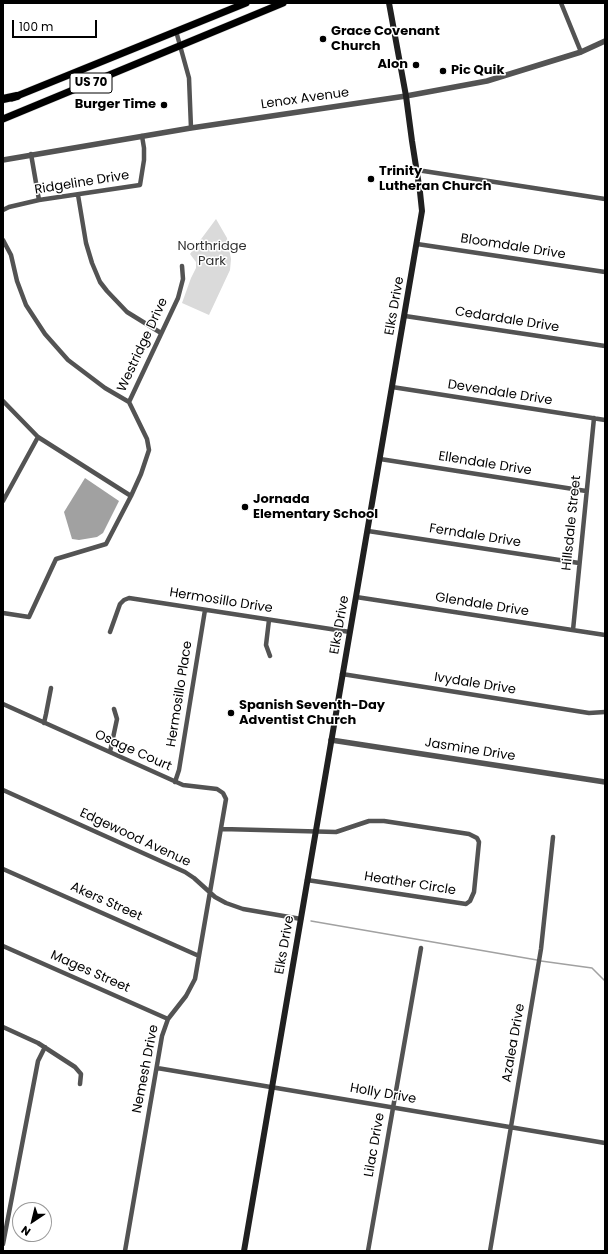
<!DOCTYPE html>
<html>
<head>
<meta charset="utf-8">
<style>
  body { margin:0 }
  #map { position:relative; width:608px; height:1254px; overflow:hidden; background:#fff; font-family:Poppins,sans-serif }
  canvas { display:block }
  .frame { position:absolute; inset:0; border:4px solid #000; pointer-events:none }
  .north { position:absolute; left:12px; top:1202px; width:40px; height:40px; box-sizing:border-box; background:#fff; border:1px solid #999; border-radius:50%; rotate:215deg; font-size:11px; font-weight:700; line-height:16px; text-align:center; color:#000 }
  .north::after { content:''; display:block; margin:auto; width:14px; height:18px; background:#000; clip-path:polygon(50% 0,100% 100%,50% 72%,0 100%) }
  .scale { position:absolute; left:12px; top:20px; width:85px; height:18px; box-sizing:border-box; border:2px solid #000; border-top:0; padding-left:5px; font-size:12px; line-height:14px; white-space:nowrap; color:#000; -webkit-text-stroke:3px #fff; paint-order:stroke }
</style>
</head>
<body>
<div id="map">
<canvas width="608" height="1254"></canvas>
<div class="frame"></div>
<div class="north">N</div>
<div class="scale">100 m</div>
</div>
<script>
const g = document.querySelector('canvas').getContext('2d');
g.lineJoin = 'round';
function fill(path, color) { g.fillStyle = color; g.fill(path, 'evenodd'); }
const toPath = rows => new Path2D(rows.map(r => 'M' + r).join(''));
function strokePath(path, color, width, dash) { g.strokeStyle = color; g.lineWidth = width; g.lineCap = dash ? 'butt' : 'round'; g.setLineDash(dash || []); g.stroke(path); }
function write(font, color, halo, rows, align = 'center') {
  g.font = font + ' Poppins,sans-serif'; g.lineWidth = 3; g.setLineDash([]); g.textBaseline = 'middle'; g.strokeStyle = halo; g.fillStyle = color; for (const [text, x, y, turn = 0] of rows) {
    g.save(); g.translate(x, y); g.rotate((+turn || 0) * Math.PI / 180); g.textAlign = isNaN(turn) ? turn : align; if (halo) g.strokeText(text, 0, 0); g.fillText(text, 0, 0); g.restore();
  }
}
fill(toPath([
  [216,219,227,238,231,259,230,270,209,315,182,303,191,278,196,268,196,262,190,254]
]), '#dadada');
fill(toPath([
  [85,478,119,501,103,533,97,537,79,540,72,539,64,512]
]), '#a1a1a1');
strokePath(toPath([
  [311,921,537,960],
  [541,961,592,968,605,981]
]), '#a1a1a1', 1.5);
const primary = toPath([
  [12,98,246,3],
  [3,119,283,3]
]);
const motorway = toPath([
  [3,99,17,96]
]);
strokePath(primary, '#dbdbdb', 8);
strokePath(motorway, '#dbdbdb', 9);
strokePath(toPath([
  [561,3,581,52],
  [176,31,189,78,191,128],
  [31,154,39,200],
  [417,170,605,199],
  [78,195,86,243,92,263,100,282,107,291,127,312,161,333],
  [3,210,9,207,39,200,140,185,144,160,144,148,142,136],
  [3,240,11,255,17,281,26,305,45,334,68,360,105,388,129,402],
  [417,244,605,272],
  [405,316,605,346],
  [392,387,605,420],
  [3,401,38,437,131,496],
  [380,459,586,491],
  [3,501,38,437],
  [368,531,579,563],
  [356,597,605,635],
  [3,613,29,617,56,559,106,544,131,496,141,474,149,450,147,439,129,402,178,298,183,279,182,266],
  [269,620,266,645,270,656],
  [573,630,594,418],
  [110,632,120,604,124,600,129,598,350,632],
  [342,674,589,713,605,712],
  [3,704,183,785,217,789,223,793,226,799,195,979,186,996,168,1019,162,1036,125,1251],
  [44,723,46,714,51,688],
  [110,752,117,719,114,709],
  [175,782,179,770,205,610],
  [3,790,185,872,194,878,215,897,226,903,243,909,301,919],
  [222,829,336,832,369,821,384,821,469,834,477,838,479,842,474,892,470,901,466,904,307,880],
  [3,869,199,956],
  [3,946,168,1019],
  [3,1027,38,1043,75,1067,81,1074,80,1084],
  [157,1068,605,1143],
  [3,1244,38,1061,45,1047],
  [368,1251,421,948],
  [490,1251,541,949,553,837]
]), '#535353', 4.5);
strokePath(toPath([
  [3,160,191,128,406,96,487,81,581,52,605,41],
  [331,740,605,782]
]), '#535353', 5.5);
strokePath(toPath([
  [244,1251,422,211,420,192,412,141,406,96,389,3]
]), '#202020', 6);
strokePath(primary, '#000', 7);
strokePath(motorway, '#000', 8);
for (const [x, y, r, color] of [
  [323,39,4,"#000"],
  [416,65,4,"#000"],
  [443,71,4,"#000"],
  [164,105,4,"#000"],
  [371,179,4,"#000"],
  [245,507,4,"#000"],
  [231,713,4,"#000"]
]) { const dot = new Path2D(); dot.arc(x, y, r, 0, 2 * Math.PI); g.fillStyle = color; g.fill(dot); strokePath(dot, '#fff', 1.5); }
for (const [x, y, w] of [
  [91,83,42]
]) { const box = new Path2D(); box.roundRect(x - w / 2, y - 10, w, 20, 3); g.fillStyle = '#fff'; g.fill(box); strokePath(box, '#000', 1); }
write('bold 12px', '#000', null, [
  ["US 70",91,83]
]);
write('bold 13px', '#000', '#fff', [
  ["Grace Covenant",331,32],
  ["Church",331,47],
  ["Alon",408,65,"right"],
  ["Pic Quik",451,71],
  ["Burger Time",156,105,"right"],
  ["Trinity",379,172],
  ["Lutheran Church",379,187],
  ["Jornada",253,500],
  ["Elementary School",253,515],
  ["Spanish Seventh-Day",239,706],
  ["Adventist Church",239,721]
], 'left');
write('13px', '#000', '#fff', [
  ["Lenox Avenue",305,99,-8],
  ["Ridgeline Drive",82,183,-9],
  ["Bloomdale Drive",513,247,9],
  ["Elks Drive",395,306,-80],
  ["Cedardale Drive",507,320,9],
  ["Westridge Drive",143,345,-65],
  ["Devendale Drive",500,393,9],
  ["Ellendale Drive",485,464,9],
  ["Hillsdale Street",572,523,-84],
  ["Ferndale Drive",475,536,9],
  ["Hermosillo Drive",221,601,9],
  ["Glendale Drive",482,605,9],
  ["Elks Drive",340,625,-80],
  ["Ivydale Drive",475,684,9],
  ["Hermosillo Place",180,694,-81],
  ["Jasmine Drive",470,750,9],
  ["Osage Court",133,751,24],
  ["Edgewood Avenue",135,838,25],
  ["Heather Circle",410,884,9],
  ["Akers Street",106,902,24],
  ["Elks Drive",285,945,-80],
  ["Mages Street",90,972,24],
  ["Azalea Drive",514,1043,-80],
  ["Nemesh Drive",146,1069,-79],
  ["Holly Drive",383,1094,10],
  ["Lilac Drive",375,1145,-80]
]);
write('13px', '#313131', '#fff', [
  ["Northridge",212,247],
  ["Park",212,262]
]);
</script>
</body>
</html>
